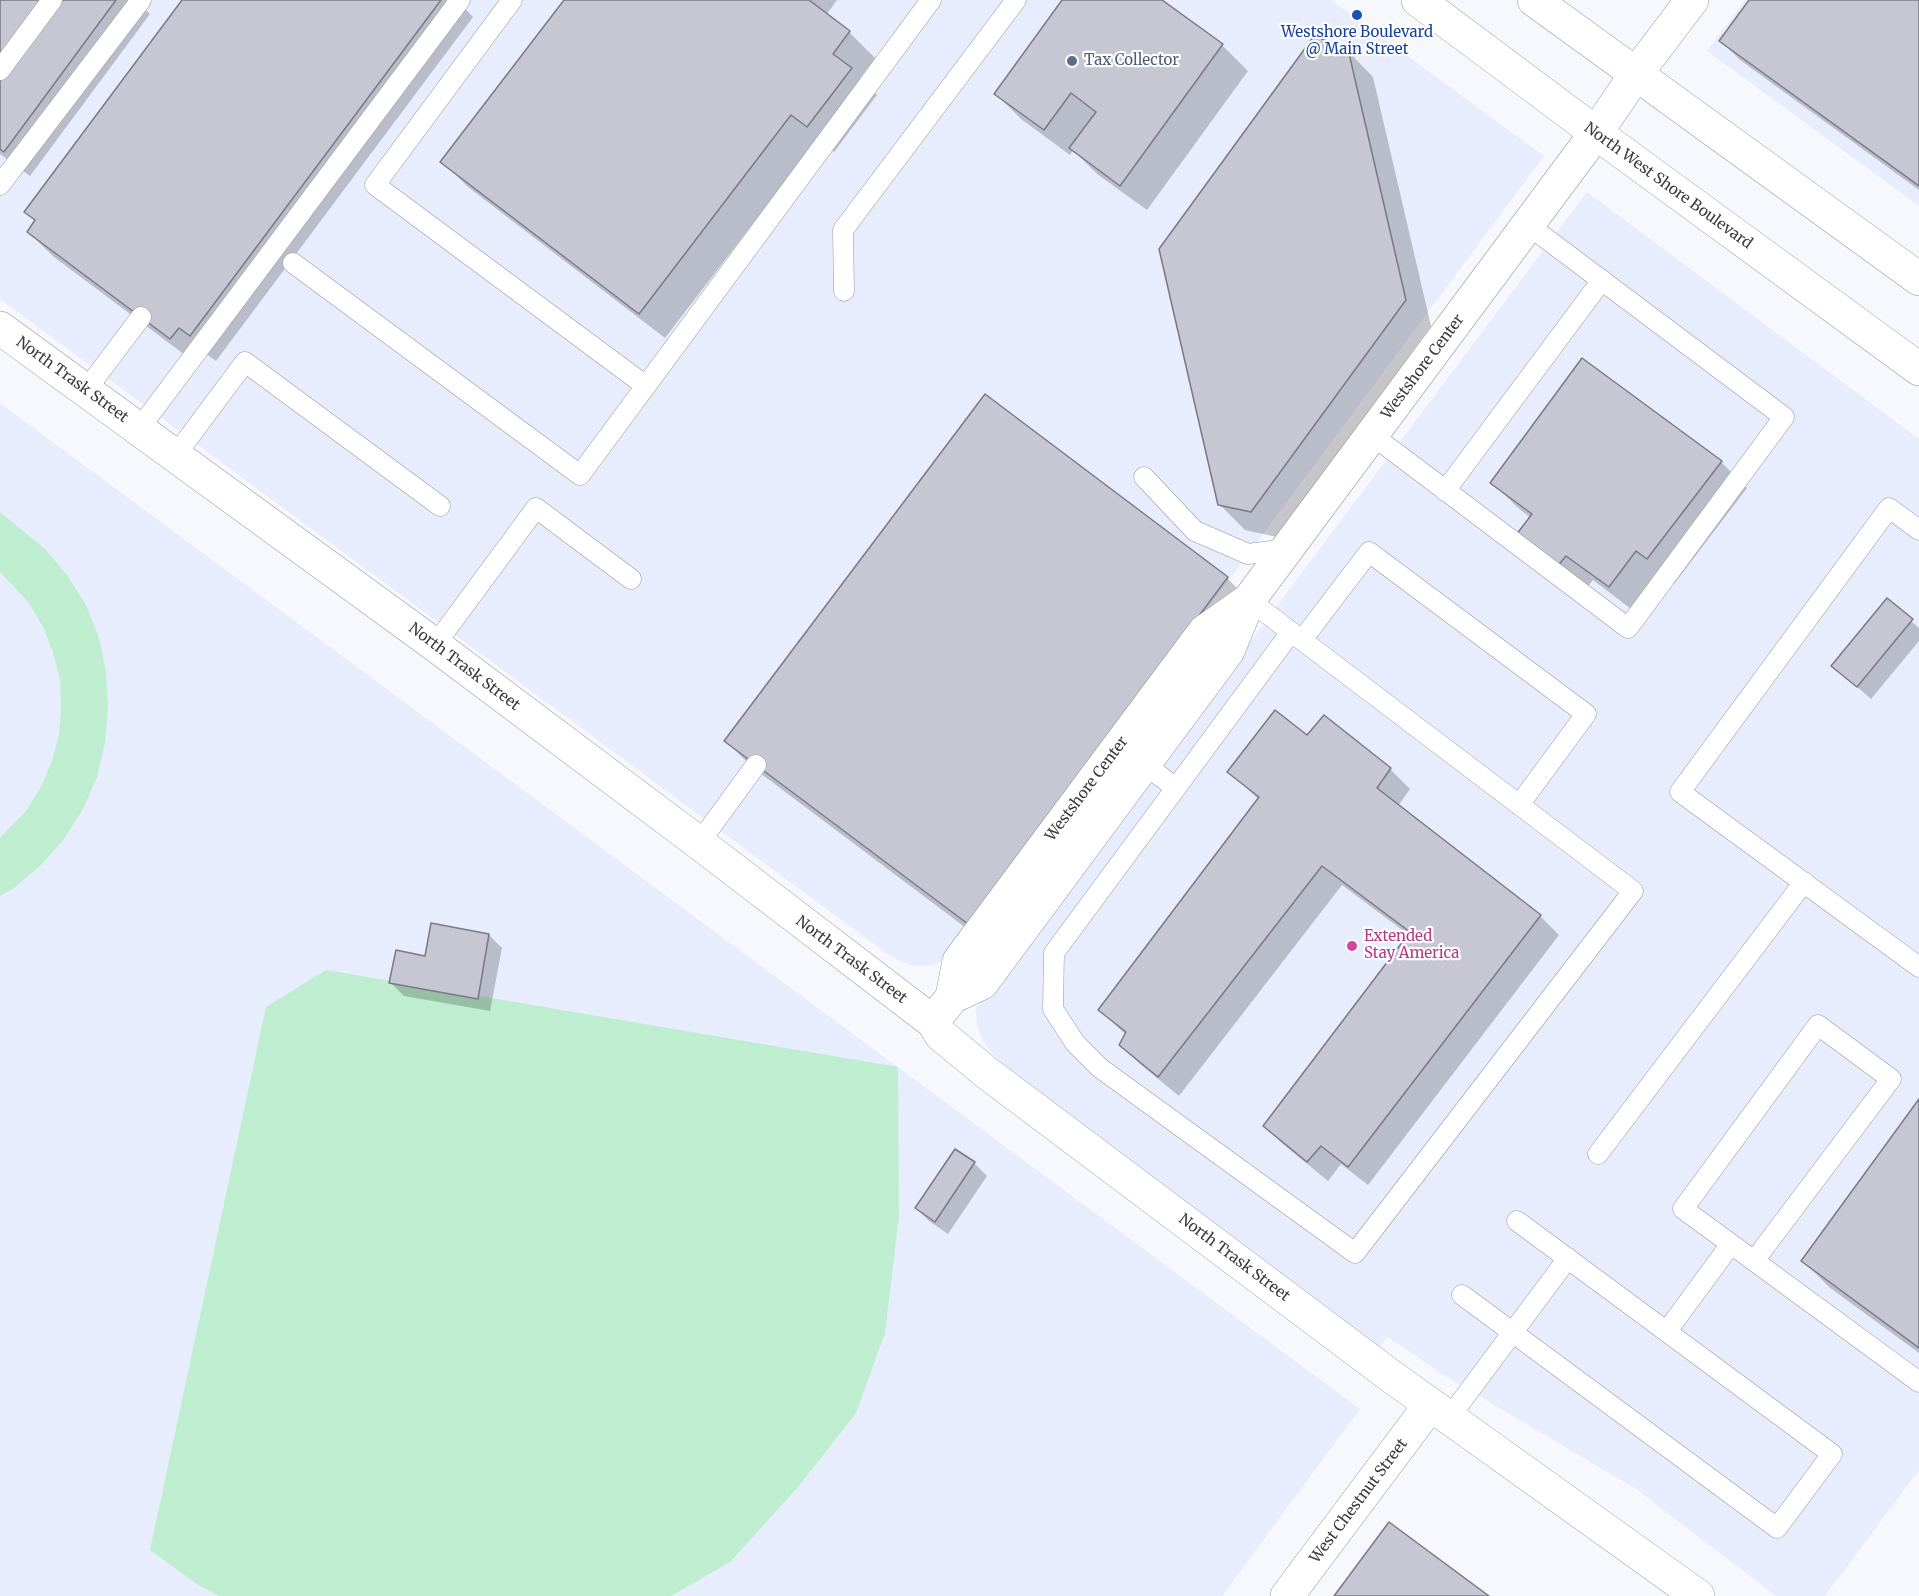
<!DOCTYPE html>
<html>
<head>
<meta charset="utf-8">
<style>
  body { margin:0 }
  canvas { display:block; background:#f7f8fd }
</style>
</head>
<body>
<canvas width="1919" height="1596"></canvas>
<script>
const g = document.querySelector('canvas').getContext('2d');
g.lineJoin = 'round';
function fill(path, color) { g.fillStyle = color; g.fill(path, 'evenodd'); }
const toPath = rows => new Path2D(rows.map(r => 'M' + r).join(''));
function strokePath(path, color, width, dash) { g.strokeStyle = color; g.lineWidth = width; g.lineCap = dash ? 'butt' : 'round'; g.setLineDash(dash || []); g.stroke(path); }
function write(font, color, halo, rows, align = 'center') {
  g.font = font + ' Merriweather,serif'; g.lineWidth = 4.5; g.setLineDash([]); g.textBaseline = 'middle'; g.strokeStyle = halo; g.fillStyle = color; for (const [text, x, y, turn = 0] of rows) {
    g.save(); g.translate(x, y); g.rotate((+turn || 0) * Math.PI / 180); g.textAlign = isNaN(turn) ? turn : align; if (halo) g.strokeText(text, 0, 0); g.fillText(text, 0, 0); g.restore();
  }
}
fill(toPath([
  [0,0,1331,0,1544,156,949,957,934,965,914,966,893,958,0,299],
  [1745,0,1919,0,1919,206,1707,51],
  [1587,192,1919,439,1919,1470,1825,1596,1776,1596,1636,1489,1442,1374,1388,1337,1380,1347,1014,1074,997,1058,983,1041,977,1025,976,1008],
  [0,403,1360,1409,1222,1596,0,1596]
]), '#e7edfc');
fill(toPath([
  [0,512,45,549,67,575,86,605,99,638,106,673,108,707,105,742,97,777,83,809,64,839,41,865,14,888,0,896,0,838,26,811,41,787,52,761,59,735,61,707,60,679,53,652,43,627,29,603,0,572],
  [326,970,898,1067,899,1216,885,1333,856,1413,798,1487,730,1562,671,1596,219,1596,197,1584,150,1550,266,1007]
]), '#beeecf');
fill(toPath([
  [0,0,135,0,150,14,30,176,0,154],
  [184,0,457,0,473,17,216,361,205,353,197,364,54,257,28,232,36,222,26,212],
  [566,0,837,0,826,15,849,32,875,58,860,78,877,95,834,152,817,140,665,338,468,187,442,161],
  [1064,0,1160,0,1222,45,1248,71,1147,210,1097,174,1073,150,1070,155,1021,119,996,94],
  [1751,0,1919,0,1919,190,1740,60,1721,41],
  [1347,50,1373,77,1431,326,1277,537,1245,530,1219,504],
  [985,396,1227,578,1253,604,994,949,752,767,726,741],
  [1721,462,1747,488,1674,584,1662,575,1635,612,1593,580,1582,594,1515,539,1531,518,1518,508,1492,482],
  [1887,600,1919,628,1919,641,1871,699,1833,666],
  [1324,717,1390,769,1410,789,1398,806,1540,916,1559,935,1368,1185,1341,1164,1328,1181,1284,1145,1264,1126,1409,935,1342,885,1179,1096,1140,1064,1120,1045,1126,1035,1100,1010,1259,800,1229,771,1307,737],
  [489,935,502,948,490,1011,404,996,391,983,426,958],
  [1919,1101,1919,1353,1829,1287,1803,1261],
  [974,1163,987,1176,948,1234,929,1221,916,1208]
]), '#0003');
const building = toPath([
  [0,0,116,0,4,152,0,149,0,0],
  [182,0,441,0,190,336,179,328,170,339,27,232,35,220,24,212,182,0],
  [564,0,809,0,850,31,833,54,852,68,807,127,791,115,639,314,440,162,564,0],
  [1062,0,1162,0,1223,44,1120,186,1069,148,1096,112,1071,93,1044,130,994,94,1062,0],
  [1749,0,1919,0,1919,186,1719,41,1749,0],
  [1314,36,1348,49,1406,300,1251,512,1218,505,1159,249,1314,36],
  [1582,358,1722,461,1647,559,1636,551,1609,587,1566,556,1555,569,1513,539,1532,514,1490,483,1582,358],
  [985,394,1228,577,968,924,724,741,985,394],
  [1887,598,1913,619,1857,687,1831,666,1887,598],
  [1275,710,1307,735,1324,715,1391,768,1377,788,1541,915,1348,1167,1321,1146,1307,1162,1263,1126,1410,932,1322,866,1158,1077,1119,1045,1126,1032,1098,1010,1259,797,1227,772,1275,710],
  [431,923,489,934,478,999,389,983,396,950,425,956,431,923],
  [1919,1099,1919,1348,1801,1261,1919,1099],
  [955,1149,975,1162,935,1222,915,1208,955,1149],
  [1389,1522,1489,1596,1334,1596,1389,1522]
]);
fill(building, '#c6c7d3');
strokePath(building, '#797a85', 1.5);
const service = toPath([
  [512,0,375,185,646,386],
  [0,70,52,0],
  [0,185,141,0],
  [293,263,580,475,931,0],
  [844,291,843,230,1016,0],
  [86,390,141,317],
  [139,429,460,0],
  [1372,435,1628,628,1784,417,1528,225],
  [175,456,245,362,440,506],
  [1144,477,1195,531,1248,554,1287,549],
  [1445,491,1602,280],
  [1919,530,1889,508,1680,792,1919,967],
  [1249,600,1633,891,1355,1253,1100,1068,1075,1043,1053,1009,1054,953,1291,632],
  [1302,640,1369,552,1586,714,1519,805],
  [435,645,536,508,631,579],
  [1144,764,1176,788],
  [699,843,756,765],
  [1598,1154,1804,882],
  [1754,1261,1891,1079,1818,1025,1683,1209,1731,1244,1919,1382],
  [1462,1295,1777,1528,1832,1454,1517,1221],
  [1667,1331,1731,1244],
  [1449,1418,1568,1258]
]);
const minor = toPath([
  [0,328,435,645,699,843,933,1022,941,1035,987,1073,1388,1374,1698,1596],
  [952,997,982,983,1228,651,1249,600,1596,133,1636,74,1692,0],
  [943,1009,952,997,959,961,1204,632,1249,600],
  [1287,1596,1430,1405]
]);
const secondary = toPath([
  [1418,0,1596,133,1919,369],
  [1534,0,1919,279]
]);
strokePath(service, '#9498a2', 21);
strokePath(minor, '#9498a2', 34);
strokePath(secondary, '#9498a2', 34);
strokePath(service, '#fff', 20);
strokePath(minor, '#fff', 33);
strokePath(secondary, '#fff', 33);
for (const [x, y, r, color] of [
  [1357,15,6,"#1a4fb4"],
  [1072,61,6,"#5c6f8a"],
  [1352,946,6,"#d1479c"]
]) { const dot = new Path2D(); dot.arc(x, y, r, 0, 2 * Math.PI); g.fillStyle = color; g.fill(dot); strokePath(dot, '#fff', 2); }
write('15px', '#164399', '#fff', [
  ["Westshore Boulevard",1357,33],
  ["@ Main Street",1357,50]
]);
write('15px', '#4e5e75', '#fff', [
  ["Tax Collector",1084,61]
], 'left');
write('15px', '#393b3f', '#fff', [
  ["North West Shore Boulevard",1668,186,36],
  ["Westshore Center",1423,367,-53],
  ["North Trask Street",72,380,36],
  ["North Trask Street",464,667,37],
  ["Westshore Center",1087,789,-53],
  ["North Trask Street",851,960,37],
  ["North Trask Street",1234,1258,37],
  ["West Chestnut Street",1359,1501,-53]
]);
write('15px', '#b23c85', '#fff', [
  ["Extended",1364,937],
  ["Stay America",1364,954]
], 'left');
</script>
</body>
</html>
